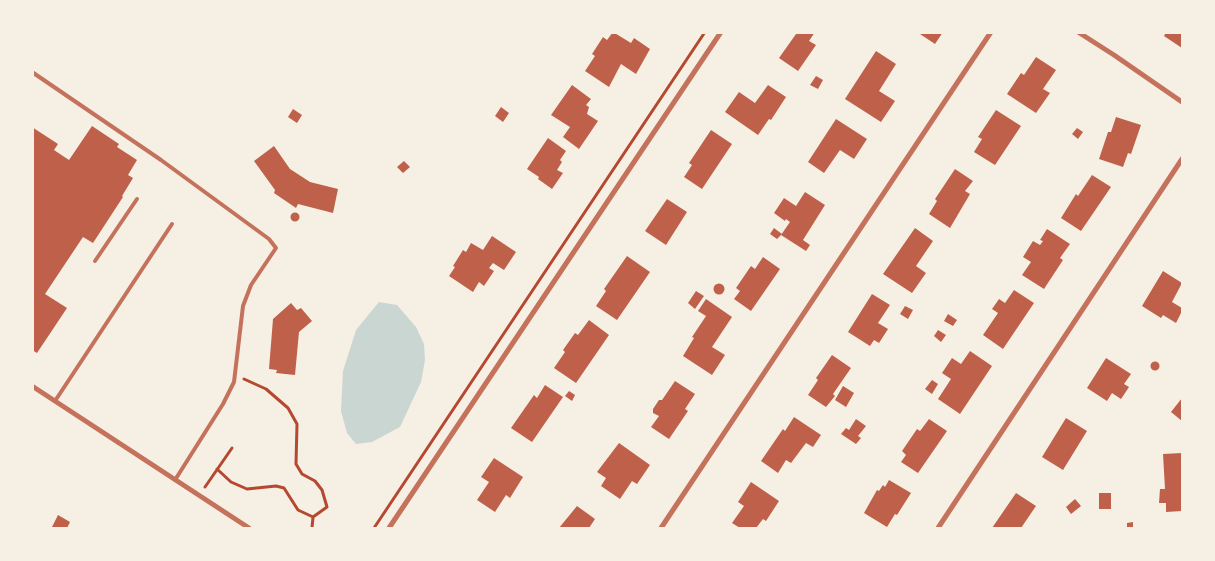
<!DOCTYPE html>
<html>
<head>
<meta charset="utf-8">
<style>
  body { margin:0 }
  #map { position:relative; width:1215px; height:561px; overflow:hidden; background:#f6efe4; font-family:"IBM Plex Sans",sans-serif }
  canvas { display:block }
  .frame { position:absolute; inset:0; border:34px solid #f6efe4; pointer-events:none }
</style>
</head>
<body>
<div id="map">
<canvas width="1215" height="561"></canvas>
<div class="frame"></div>
</div>
<script>
const g = document.querySelector('canvas').getContext('2d');
g.lineJoin = 'round';
function fill(path, color) { g.fillStyle = color; g.fill(path, 'evenodd'); }
const toPath = rows => new Path2D(rows.map(r => 'M' + r).join(''));
function strokePath(path, color, width, dash) { g.strokeStyle = color; g.lineWidth = width; g.lineCap = dash ? 'butt' : 'round'; g.setLineDash(dash || []); g.stroke(path); }
fill(toPath([
  [379,302,397,305,416,327,424,344,425,360,421,382,400,427,372,442,356,444,347,433,341,411,343,371,356,330]
]), '#c9d6d2');
fill(toPath([
  [613,32,631,43,634,38,650,49,636,74,621,64,609,87,585,71,595,56,592,54,603,37,607,40],
  [793,32,815,32,809,41,816,45,798,71,779,58,796,34],
  [917,32,943,32,935,44],
  [1166,32,1182,32,1182,48,1164,36],
  [876,51,896,64,879,91,895,101,881,122,845,99],
  [1036,57,1056,70,1043,89,1050,93,1036,113,1007,94,1021,73,1024,75],
  [816,76,823,80,818,89,810,85],
  [572,85,591,99,586,105,589,107,587,114,598,121,579,149,563,137,570,127,551,115],
  [768,85,786,97,771,120,769,119,758,135,725,112,739,92,755,103],
  [501,107,509,113,503,122,495,116],
  [293,109,302,115,297,123,288,117],
  [996,110,1021,126,995,165,974,152,982,139,978,137],
  [1116,117,1141,125,1131,154,1128,153,1123,167,1099,159,1108,132,1111,132],
  [836,119,867,139,854,159,840,150,824,173,808,162],
  [92,126,119,144,117,147,137,160,128,175,133,178,122,196,123,197,93,243,83,237,45,294,67,308,37,353,32,350,32,127,58,144,54,150,69,160],
  [1077,128,1083,132,1078,139,1072,134],
  [711,130,732,144,702,189,684,177,692,165,689,163],
  [548,138,566,151,560,160,562,162,557,170,563,173,552,189,538,179,539,177,527,169],
  [274,146,290,169,310,182,338,189,333,213,298,204,296,208,274,193,275,190,254,161],
  [404,161,410,167,403,173,397,167],
  [955,169,973,181,965,191,970,194,950,228,929,214,937,201,935,199],
  [1092,175,1111,187,1081,231,1061,218,1076,194,1078,196],
  [805,192,825,205,803,240,810,245,806,251,781,235,790,222,786,219,785,221,774,213,784,198,796,206],
  [667,199,687,212,666,245,645,231],
  '290.5 217a4.5 4.5 0 1 1 9 0a4.5 4.5 0 1 1-9 0Z',
  [774,228,782,234,777,239,770,234],
  [915,228,933,241,916,266,926,273,912,293,883,274],
  [1047,229,1070,244,1060,258,1063,260,1044,289,1022,275,1031,262,1023,257,1033,241,1040,245,1043,241,1040,240],
  [492,236,516,252,504,270,493,263,489,268,494,271,484,286,479,282,473,292,449,276,455,267,453,266,463,250,466,252,471,243,483,250],
  [627,256,650,272,617,320,596,306,606,291,604,289],
  [763,257,780,269,751,311,734,299,740,291,736,288,751,266,755,269],
  [1163,271,1182,283,1172,302,1182,308,1182,311,1176,323,1163,315,1161,318,1142,306],
  '713.5 289a5.5 5.5 0 1 1 11 0a5.5 5.5 0 1 1-11 0Z',
  [1014,290,1034,303,1003,349,983,335,998,313,992,309,999,299,1005,303],
  [696,291,704,296,695,309,688,303],
  [872,294,890,305,878,323,888,329,879,343,874,340,870,346,848,332],
  [706,299,732,317,712,347,725,355,712,375,683,356,694,338,692,337,706,316,698,311],
  [291,303,297,310,301,308,312,321,299,332,295,375,276,373,277,370,269,369,273,319],
  [905,306,913,310,908,319,900,314],
  [948,314,957,320,953,326,944,321],
  [589,320,609,335,576,383,554,368,565,352,563,350,575,333,578,335],
  [938,330,946,335,941,342,934,336],
  [970,351,992,366,960,414,938,399,951,379,942,373,952,358,961,364],
  [832,355,851,368,833,394,835,396,826,407,808,395,818,380,816,378],
  [1106,358,1131,374,1124,384,1129,387,1121,399,1112,393,1107,401,1087,388],
  '1150.5 366a4.5 4.5 0 1 1 9 0a4.5 4.5 0 1 1-9 0Z',
  [932,380,938,384,932,394,925,389],
  [675,381,695,394,685,409,688,411,669,439,651,427,659,416,653,413,653,409,659,400,662,400],
  [545,385,563,397,532,442,511,428,534,395,537,398],
  [843,386,854,393,846,407,835,400],
  [569,391,575,395,572,401,565,396],
  [1182,398,1182,421,1171,412],
  [794,417,821,435,813,447,806,443,791,463,786,460,778,473,761,461,783,429,785,431],
  [1066,418,1087,431,1063,470,1042,457],
  [856,419,866,426,858,436,861,438,856,444,841,434,846,428,849,430],
  [929,419,947,431,918,473,901,462,906,455,902,451,917,429,920,431],
  [619,443,650,465,637,484,632,481,620,499,601,486,606,478,597,472],
  [1182,453,1182,511,1166,512,1166,503,1159,503,1160,489,1165,489,1163,454],
  [494,458,523,477,510,498,506,495,495,512,477,500,489,482,481,477],
  [889,480,911,493,897,515,895,514,887,527,864,513,877,490,879,491,883,485,885,487],
  [751,482,779,501,766,521,763,519,756,528,740,528,732,523,744,506,738,502],
  [1016,493,1036,506,1021,528,992,528],
  [1099,493,1111,493,1111,509,1099,509],
  [1075,499,1081,506,1071,514,1066,507],
  [577,506,595,519,589,528,559,528],
  [58,515,70,522,67,528,55,528,52,527],
  [1133,522,1133,528,1127,528,1127,523]
]), '#bf614a');
strokePath(toPath([
  [244,379,266,389,288,408,297,424,296,464,302,474,315,481,322,490,327,507,313,517],
  [217,469,231,482,247,489,276,486,284,488,298,510,313,517,312,528],
  [205,487,232,448],
  [374,528,705,32]
]), '#b5482f', 3);
strokePath(toPath([
  [32,72,161,160,269,239,276,248,251,285,243,306,234,382,223,404,175,480],
  [95,261,137,199],
  [55,401,172,224]
]), '#c5725c', 4);
strokePath(toPath([
  [1078,32,1114,55,1182,102],
  [32,386,249,528],
  [389,528,721,32],
  [661,528,991,32],
  [938,528,1182,159]
]), '#c5725c', 5);
</script>
</body>
</html>
